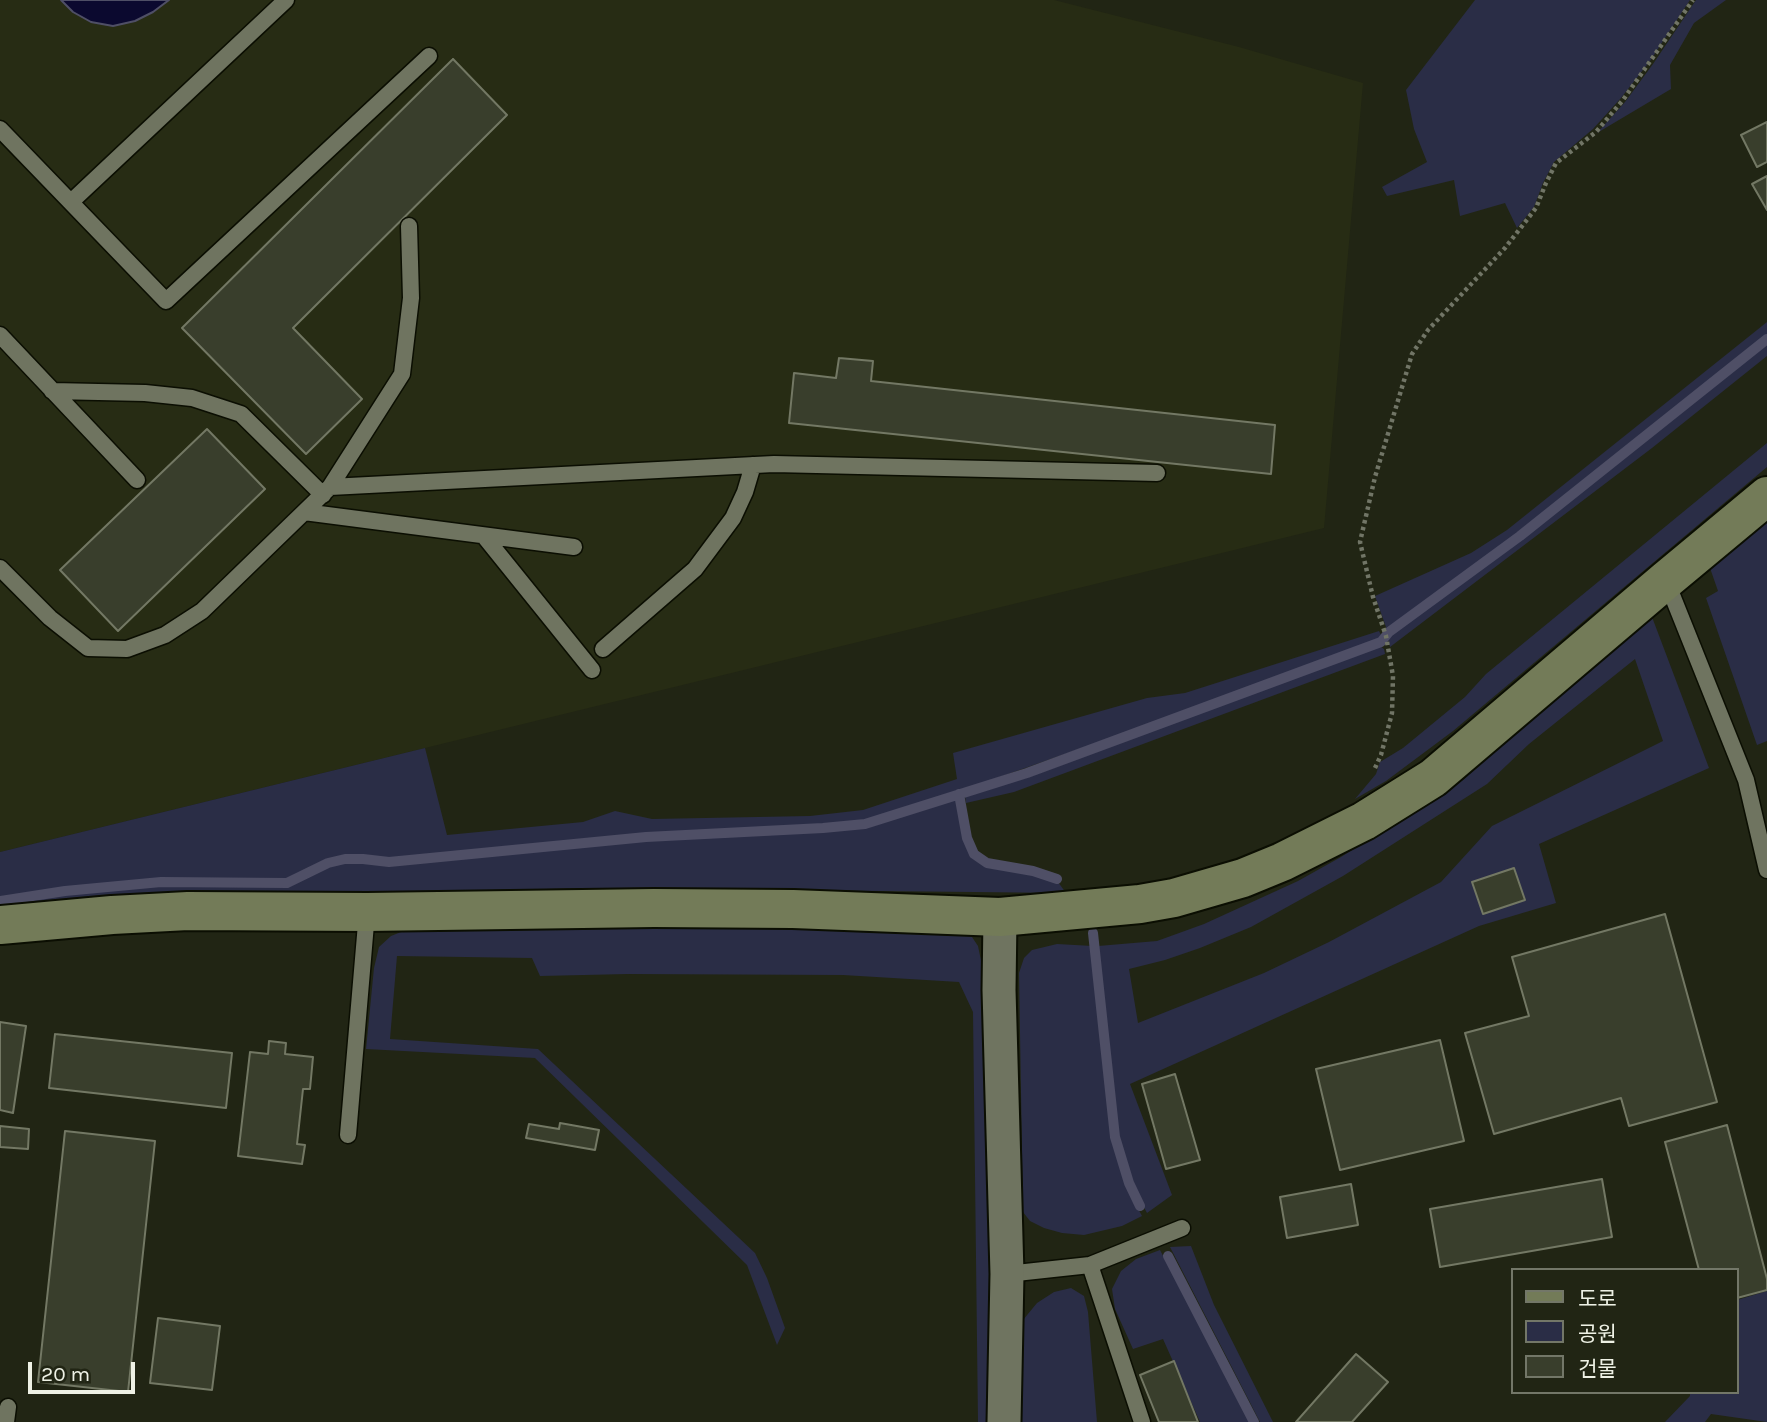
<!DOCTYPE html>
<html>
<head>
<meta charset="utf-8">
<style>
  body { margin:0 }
  #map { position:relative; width:1767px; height:1422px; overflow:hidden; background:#212514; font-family:Karla,"Noto Sans KR",sans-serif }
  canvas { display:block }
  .legend { position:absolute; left:1511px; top:1268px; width:228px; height:126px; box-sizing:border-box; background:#212514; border:2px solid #737768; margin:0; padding:9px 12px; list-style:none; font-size:21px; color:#eef1e5 }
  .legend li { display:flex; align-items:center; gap:14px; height:35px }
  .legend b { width:35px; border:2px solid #737768 }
  .scale { position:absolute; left:28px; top:1362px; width:107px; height:32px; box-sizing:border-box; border:4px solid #eef1e5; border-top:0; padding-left:9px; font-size:21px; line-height:24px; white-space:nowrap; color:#eef1e5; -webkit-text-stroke:5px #212514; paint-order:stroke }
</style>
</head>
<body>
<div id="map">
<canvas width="1767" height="1422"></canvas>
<ul class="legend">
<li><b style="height:9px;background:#737b58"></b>도로</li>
<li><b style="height:19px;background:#2a2d46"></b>공원</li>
<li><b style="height:19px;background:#393e2c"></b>건물</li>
</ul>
<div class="scale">20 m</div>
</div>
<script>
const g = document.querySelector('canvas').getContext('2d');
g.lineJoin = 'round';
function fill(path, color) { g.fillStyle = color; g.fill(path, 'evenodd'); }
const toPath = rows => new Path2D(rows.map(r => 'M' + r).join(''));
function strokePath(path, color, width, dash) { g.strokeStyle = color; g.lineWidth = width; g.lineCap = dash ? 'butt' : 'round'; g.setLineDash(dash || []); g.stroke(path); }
fill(toPath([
  [0,0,1054,0,1239,47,1363,83,1324,528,0,852]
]), '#272c14');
fill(toPath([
  [1475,0,1690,0,1650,61,1621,98,1593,129,1554,162,1543,183,1534,207,1517,228,1505,203,1460,216,1454,180,1387,196,1382,187,1427,162,1414,129,1406,90],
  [1696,0,1726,0,1694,23,1670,65,1671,89,1597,133,1625,102,1653,64],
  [1767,322,1767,337,1516,535,1387,630,1375,596,1471,553,1507,530],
  [1767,343,1767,356,1652,448,1390,647,1387,636,1521,537,1652,436],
  [1767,443,1767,467,1453,731,1386,781,1355,799,1376,774,1380,762,1403,748,1465,697,1486,674],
  [1767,520,1767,741,1757,745,1706,598,1718,591,1710,568],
  [1652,617,1709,768,1539,844,1556,903,1479,926,1130,1084,1172,1195,1147,1213,1130,1182,1117,1135,1098,946,1157,941,1204,924,1298,881,1341,857,1463,780,1549,701],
  [1635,659,1663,741,1492,826,1441,882,1329,942,1264,973,1138,1023,1129,969,1165,960,1200,948,1251,927,1343,876,1487,784,1529,744],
  [1379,631,1381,635,1377,641,1224,698,957,792,864,822,823,826,646,833,388,860,345,858,327,862,306,870,286,882,161,881,63,888,0,898,0,852,425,748,447,835,583,822,615,811,652,819,810,816,863,810,957,779,953,753,1147,698,1185,693],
  [1380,646,1384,649,1385,654,1014,792,966,803,965,796,1029,777],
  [957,798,964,838,969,852,974,859,989,868,1033,874,1058,882,1066,893,597,888,389,892,169,893,0,910,0,903,65,894,161,885,286,885,309,873,332,864,348,861,389,864,650,839,826,831,865,827],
  [718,926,962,932,972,937,978,946,987,989,994,1422,978,1422,973,1012,959,982,843,975,628,974,540,976,532,958,397,956,390,1039,538,1049,755,1253,767,1278,785,1328,777,1345,747,1265,535,1058,366,1049,374,968,379,947,391,936,406,930],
  [1057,944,1093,946,1112,1137,1125,1184,1142,1216,1122,1226,1084,1235,1062,1233,1044,1228,1030,1221,1023,1212,1019,973,1024,958,1032,950],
  [1191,1246,1214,1305,1273,1422,1260,1422,1170,1247],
  [1160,1250,1250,1422,1200,1422,1163,1339,1133,1349,1115,1309,1112,1289,1121,1271,1136,1259],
  [1071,1288,1084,1296,1088,1312,1097,1422,1018,1422,1023,1320,1037,1303,1054,1292],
  [1767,1291,1767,1422,1711,1414,1705,1422,1665,1422,1690,1396,1690,1392,1737,1392,1737,1300]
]), '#2a2d46');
const water = toPath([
  [61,0,169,0,153,12,135,21,113,26,91,22,73,12,61,0]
]);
fill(water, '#0b092f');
strokePath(water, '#4f4f66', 2);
strokePath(toPath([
  [959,794,967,838,974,854,987,863,1033,871,1057,879],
  [0,901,65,891,161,882,287,883,328,863,345,859,363,859,389,862,646,837,823,828,865,824,1027,773,1381,642,1389,632,1520,536,1767,339],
  [1093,933,1115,1137,1129,1183,1140,1206],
  [1168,1256,1254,1422]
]), '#4f4f66', 10);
const building = toPath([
  [453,59,507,115,293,328,362,399,306,454,182,328,453,59],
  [1767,122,1767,162,1757,167,1741,135,1767,122],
  [1767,176,1767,210,1752,184,1767,176],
  [839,358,873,361,871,381,1275,425,1271,474,789,423,794,373,836,378,839,358],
  [207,429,265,489,118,631,60,570,207,429],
  [1514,868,1525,900,1483,914,1472,882,1514,868],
  [1665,914,1717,1102,1629,1126,1621,1098,1494,1134,1465,1033,1529,1016,1512,957,1665,914],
  [0,1022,26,1026,13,1113,0,1110,0,1022],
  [55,1034,232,1053,226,1108,49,1088,55,1034],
  [1440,1040,1464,1141,1340,1170,1316,1069,1440,1040],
  [269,1041,286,1043,285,1054,313,1057,310,1089,303,1089,297,1144,305,1145,302,1164,238,1156,250,1052,268,1054,269,1041],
  [1175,1074,1200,1160,1166,1169,1142,1084,1175,1074],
  [560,1123,599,1130,595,1150,526,1138,529,1124,559,1129,560,1123],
  [1727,1125,1767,1279,1767,1290,1737,1298,1737,1270,1699,1270,1665,1142,1727,1125],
  [0,1126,29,1129,28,1149,0,1147,0,1126],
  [65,1131,155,1141,128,1392,38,1382,65,1131],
  [1602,1179,1612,1237,1440,1267,1430,1209,1602,1179],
  [1351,1184,1358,1225,1287,1238,1280,1197,1351,1184],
  [158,1318,220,1326,212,1390,150,1383,158,1318],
  [1356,1354,1388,1382,1352,1422,1296,1422,1356,1354],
  [1174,1361,1198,1422,1159,1422,1140,1375,1174,1361]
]);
fill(building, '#393e2c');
strokePath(building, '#737864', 2);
const lane = toPath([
  [0,129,166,301,429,56],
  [72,201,286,0],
  [0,335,137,480],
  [52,391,145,393,192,398,241,414,323,495],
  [330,487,774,464,1157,473],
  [304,512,574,547],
  [484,536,592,670],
  [0,568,50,618,88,648,127,649,165,635,202,611,330,487,402,374,411,298,409,226],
  [1666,580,1746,780,1767,870],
  [603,649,695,569,733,518,745,492,753,465],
  [348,1135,367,912],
  [1090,1265,1142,1422],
  [1007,1274,1090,1265,1182,1228],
  [6,1422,8,1407]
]);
const street = toPath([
  [1000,917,999,990,1007,1274,1004,1422]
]);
const secondary = toPath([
  [0,925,112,915,188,911,367,912,654,908,793,909,1000,917,1140,904,1174,898,1243,878,1282,862,1364,821,1433,778,1666,580,1767,496]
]);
strokePath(lane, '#0b0e02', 19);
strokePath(street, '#0b0e02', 37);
strokePath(secondary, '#0b0e02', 42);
strokePath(toPath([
  [1375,768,1381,755,1392,713,1393,676,1386,636,1373,597,1360,542,1375,477,1412,354,1428,330,1505,248,1536,208,1546,183,1556,163,1596,132,1623,100,1693,0]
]), '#717566', 4.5, [3.5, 3.5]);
strokePath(lane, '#6f7460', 16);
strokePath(street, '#6f7460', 33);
strokePath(secondary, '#737b58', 38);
</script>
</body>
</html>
